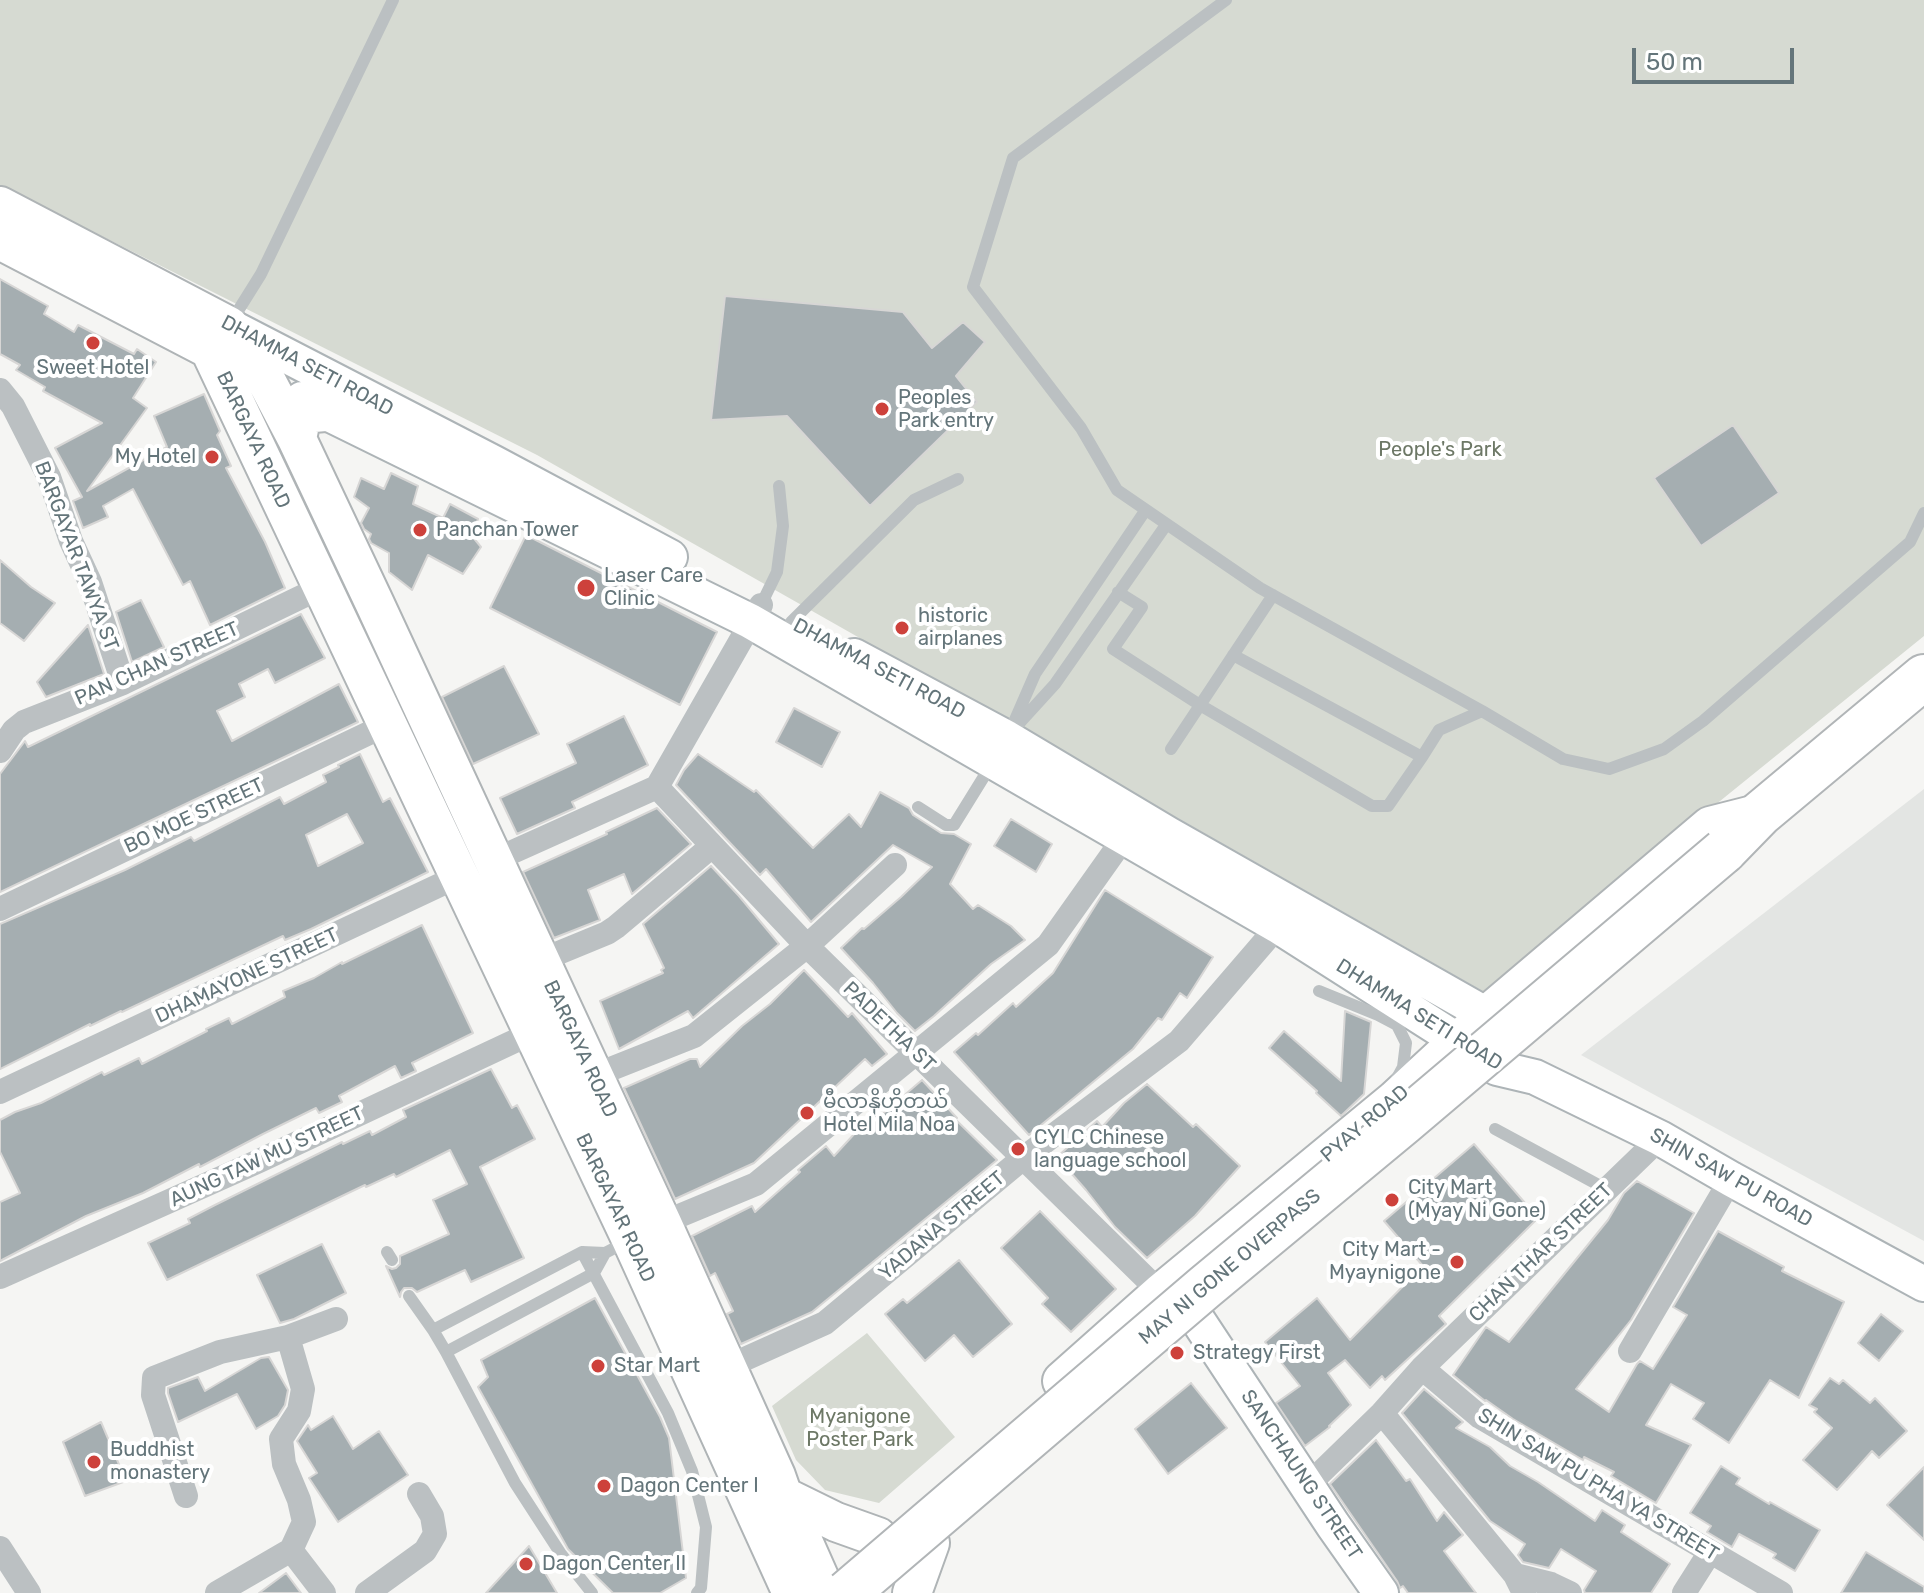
<!DOCTYPE html>
<html>
<head>
<meta charset="utf-8">
<style>
  body { margin:0 }
  #map { position:relative; width:1924px; height:1593px; overflow:hidden; background:#f5f5f3; font-family:Rubik,sans-serif }
  canvas { display:block }
  .scale { position:absolute; left:1632px; top:48px; width:162px; height:36px; box-sizing:border-box; border:4px solid #64757a; border-top:0; padding-left:10px; font-size:24px; line-height:28px; white-space:nowrap; color:#64757a; -webkit-text-stroke:6px #fff; paint-order:stroke }
</style>
</head>
<body>
<div id="map">
<canvas width="1924" height="1593"></canvas>
<div class="scale">50 m</div>
</div>
<script>
const g = document.querySelector('canvas').getContext('2d');
g.lineJoin = 'round';
function fill(path, color) { g.fillStyle = color; g.fill(path, 'evenodd'); }
const toPath = rows => new Path2D(rows.map(r => 'M' + r).join(''));
function strokePath(path, color, width, dash) { g.strokeStyle = color; g.lineWidth = width; g.lineCap = dash ? 'butt' : 'round'; g.setLineDash(dash || []); g.stroke(path); }
function write(font, color, halo, rows, align = 'center') {
  g.font = font + ' Rubik,"Noto Sans Myanmar",sans-serif'; g.lineWidth = 8; g.setLineDash([]); g.textBaseline = 'middle'; g.strokeStyle = halo; g.fillStyle = color; for (const [text, x, y, turn = 0] of rows) {
    g.save(); g.translate(x, y); g.rotate((+turn || 0) * Math.PI / 180); g.textAlign = isNaN(turn) ? turn : align; if (halo) g.strokeText(text, 0, 0); g.fillText(text, 0, 0); g.restore();
  }
}
fill(toPath([
  [1924,789,1924,1241,1581,1055]
]), '#e3e5e3');
fill(toPath([
  [0,0,1924,0,1924,636,1484,992,537,455,0,185],
  [867,1333,955,1437,879,1503,825,1490,796,1460,772,1406]
]), '#d6dad2');
const building = toPath([
  [0,279,48,306,44,314,74,332,78,325,134,354,137,349,156,362,133,398,147,408,87,491,167,447,154,416,204,394,220,431,217,435,231,466,226,468,265,542,285,588,210,625,190,581,183,585,133,489,103,506,108,517,83,528,73,501,82,497,55,448,102,423,43,391,45,387,16,370,20,365,0,354,0,279],
  [725,296,903,312,932,348,963,322,985,342,956,376,977,402,870,506,787,416,711,420,725,296],
  [1733,425,1779,493,1701,546,1654,478,1733,425],
  [391,473,418,486,413,504,443,518,450,504,478,519,472,536,481,547,463,574,428,555,412,590,389,572,389,553,371,543,369,539,371,534,364,529,361,523,369,508,354,497,361,478,384,489,391,473],
  [526,535,717,632,680,705,490,608,526,535],
  [0,560,31,587,55,603,24,641,0,623,0,560],
  [141,600,164,647,132,662,116,612,141,600],
  [301,614,325,658,275,683,268,669,239,684,245,697,217,711,232,741,339,684,358,722,0,892,0,774,25,741,28,747,301,614],
  [88,625,104,674,46,697,37,682,88,625],
  [504,666,539,734,473,764,442,697,504,666],
  [794,708,840,732,822,767,776,742,794,708],
  [624,716,648,765,572,802,575,808,517,834,500,798,576,763,567,744,624,716],
  [360,754,383,802,390,798,428,872,311,929,285,940,283,936,122,1012,121,1011,90,1026,90,1024,0,1069,0,924,125,870,191,837,194,841,280,797,284,804,326,782,323,775,339,767,338,765,360,754],
  [347,814,363,843,318,866,306,835,347,814],
  [698,754,754,792,756,790,813,848,849,814,861,827,880,792,909,808,913,815,941,833,954,834,971,844,950,884,973,909,978,905,1011,926,1025,940,991,964,934,1016,915,1031,897,1013,873,983,841,948,862,928,864,929,901,897,932,867,893,845,811,922,766,869,760,875,676,785,684,770,698,754],
  [657,808,691,844,632,894,624,874,588,890,600,920,554,938,523,872,607,834,606,832,657,808],
  [1011,819,1052,844,1036,872,994,846,1011,819],
  [711,866,739,896,779,944,693,1018,688,1011,619,1049,600,1001,663,973,661,970,664,968,643,924,711,866],
  [1105,890,1213,957,1187,998,1180,993,1162,1020,1158,1018,1133,1049,1029,1135,954,1052,976,1033,978,1035,1013,1003,1016,1007,1053,973,1105,890],
  [422,925,473,1033,412,1063,416,1071,401,1078,395,1066,339,1096,342,1102,319,1113,316,1108,263,1134,200,1167,199,1164,143,1193,86,1216,0,1261,0,1202,20,1193,0,1152,0,1120,15,1112,41,1103,102,1072,104,1075,139,1058,142,1064,207,1031,206,1029,229,1018,232,1024,285,997,283,991,314,978,342,962,342,964,422,925],
  [804,970,848,1017,852,1013,887,1054,872,1066,865,1059,754,1163,675,1199,624,1088,690,1059,697,1059,700,1067,742,1026,770,1004,804,970],
  [1345,1011,1371,1022,1364,1094,1341,1116,1316,1093,1317,1091,1269,1048,1284,1031,1341,1081,1345,1011],
  [491,1069,512,1108,517,1105,535,1139,480,1167,524,1258,471,1282,465,1270,417,1292,412,1288,404,1288,401,1292,400,1297,386,1266,392,1269,396,1268,400,1264,400,1256,449,1234,433,1200,467,1184,450,1150,396,1177,394,1174,366,1187,365,1185,167,1280,148,1243,190,1223,188,1219,215,1205,342,1142,343,1144,370,1131,372,1135,406,1117,403,1110,491,1069],
  [922,1080,957,1118,955,1119,997,1160,812,1312,741,1344,727,1314,733,1311,715,1273,710,1276,692,1236,752,1206,755,1212,800,1172,798,1170,826,1146,834,1156,868,1119,872,1123,922,1080],
  [1147,1084,1193,1127,1196,1124,1240,1166,1195,1216,1147,1258,1115,1227,1086,1190,1057,1157,1097,1121,1102,1127,1124,1103,1147,1084],
  [1474,1144,1538,1218,1439,1316,1446,1324,1385,1380,1382,1376,1370,1388,1345,1360,1328,1373,1351,1405,1329,1426,1330,1427,1305,1446,1276,1403,1300,1386,1265,1342,1317,1298,1350,1340,1423,1266,1384,1221,1474,1144],
  [1637,1181,1694,1213,1631,1320,1576,1389,1609,1412,1637,1364,1640,1361,1653,1369,1687,1315,1673,1307,1718,1231,1784,1267,1782,1271,1844,1302,1799,1398,1770,1380,1729,1443,1693,1419,1704,1403,1671,1384,1646,1425,1691,1445,1656,1503,1611,1476,1614,1472,1584,1457,1583,1460,1513,1419,1486,1400,1485,1401,1453,1375,1486,1327,1509,1342,1608,1220,1624,1193,1637,1181],
  [1040,1211,1116,1289,1071,1332,1042,1304,1048,1298,1001,1248,1040,1211],
  [322,1244,346,1293,294,1319,280,1323,257,1275,322,1244],
  [959,1260,1012,1324,973,1357,954,1335,925,1361,885,1314,903,1299,907,1303,959,1260],
  [595,1298,660,1417,669,1438,686,1578,660,1593,613,1593,568,1549,478,1387,488,1377,481,1360,595,1298],
  [1881,1314,1903,1331,1879,1361,1858,1343,1881,1314],
  [269,1357,288,1390,285,1405,278,1416,256,1429,237,1394,178,1422,168,1393,168,1388,198,1377,205,1391,261,1358,269,1357],
  [1830,1378,1839,1384,1843,1380,1870,1403,1875,1398,1907,1431,1879,1458,1872,1451,1837,1490,1803,1460,1832,1428,1814,1412,1817,1409,1809,1405,1830,1378],
  [1191,1383,1227,1428,1168,1474,1135,1429,1191,1383],
  [1424,1389,1463,1422,1456,1428,1490,1447,1510,1466,1538,1482,1595,1521,1602,1510,1625,1525,1621,1532,1670,1564,1651,1593,1585,1593,1584,1590,1596,1571,1561,1549,1549,1568,1523,1562,1518,1555,1525,1544,1490,1521,1402,1413,1424,1389],
  [333,1416,353,1449,379,1431,408,1475,338,1522,309,1478,317,1473,297,1441,308,1425,311,1430,333,1416],
  [101,1422,126,1481,85,1496,63,1442,101,1422],
  [1376,1440,1406,1481,1410,1479,1437,1521,1444,1512,1463,1535,1444,1551,1476,1593,1408,1593,1403,1586,1400,1588,1397,1581,1330,1484,1376,1440],
  [1721,1466,1740,1478,1736,1484,1769,1504,1770,1502,1820,1530,1795,1571,1773,1558,1776,1554,1739,1534,1732,1547,1707,1532,1711,1526,1690,1513,1721,1466],
  [1924,1467,1924,1540,1887,1505,1924,1467],
  [529,1546,557,1593,486,1593,529,1546],
  [1866,1552,1924,1587,1924,1593,1841,1593,1866,1552],
  [286,1573,301,1593,259,1593,286,1573]
]);
fill(building, '#a5aeb1');
strokePath(building, '#d7d6d5', 2);
const secondary = toPath([
  [229,326,494,463,670,557],
  [302,399,325,412,750,621,1278,926,1460,1042,1497,1068,1535,1077,1660,1138,1731,1179,1924,1284],
  [854,656,1007,738,1168,834,1487,1015,1505,1034],
  [1195,1316,1333,1525,1381,1593]
]);
const primary = toPath([
  [0,206,229,326,266,380,297,439,374,602,662,1223,776,1476,783,1496,826,1593],
  [0,240,232,361],
  [209,348,631,1239,792,1593],
  [297,439,302,414,325,412],
  [1062,1381,1161,1293,1395,1100,1487,1015,1710,826,1761,813],
  [783,1496,836,1522,878,1537],
  [912,1593,930,1543]
]);
const highway = toPath([
  [1724,851,1761,813,1924,677]
]);
strokePath(secondary, '#adb4b7', 38);
strokePath(primary, '#afb4b6', 42);
strokePath(highway, '#b1b5b7', 48);
strokePath(toPath([
  [1226,0,1013,158,973,287,1081,428,1117,490,1260,588,1482,711,1563,759,1609,769,1664,749,1703,721,1910,542,1924,513],
  [231,322,261,274,393,0],
  [1118,592,1142,607,1113,649,1200,705,1372,806,1388,806,1422,757],
  [761,605,777,572,783,526,779,486],
  [791,622,914,500,958,479],
  [1233,655,1422,757,1439,730,1482,711],
  [1014,729,1055,684,1166,525],
  [1008,736,1035,674,1145,511],
  [1171,749,1273,595],
  [918,807,946,825,954,825,993,762],
  [1319,991,1378,1015,1397,1025,1406,1043,1403,1067,1396,1080],
  [1495,1129,1606,1189],
  [387,1252,392,1260],
  [582,1252,668,1413,692,1471,706,1527,701,1588,697,1593],
  [409,1296,433,1330,446,1352,515,1483,561,1554,592,1593],
  [433,1330,582,1252,605,1253,628,1241],
  [446,1352,594,1273,605,1253]
]), '#bbc0c2', 12);
strokePath(toPath([
  [0,390,13,406,49,477,71,541,90,582,123,683],
  [0,751,14,730,24,722,123,683,322,587],
  [657,787,807,946,1161,1293],
  [0,909,388,724],
  [539,961,607,933,616,927,712,846],
  [593,1076,694,1036,807,946,895,865],
  [0,1092,459,876,657,787,761,605],
  [662,1223,756,1184,1048,945,1124,838],
  [0,1277,259,1161,532,1033],
  [1630,1351,1731,1179],
  [727,1367,825,1323,1022,1159,1179,1041,1278,926],
  [1422,1368,1480,1417,1781,1593],
  [1382,1413,1515,1575,1524,1593],
  [1307,1486,1382,1413,1422,1368,1660,1138],
  [186,1496,153,1395,154,1378,220,1352,288,1337],
  [0,1548,29,1593],
  [291,1550,304,1522,299,1500,284,1464,281,1439,299,1411,303,1389,288,1337,336,1319],
  [1515,1575,1551,1584,1570,1593],
  [217,1593,291,1550,324,1593],
  [367,1593,425,1551,435,1534,432,1516,419,1494],
  [1684,1593,1710,1552]
]), '#bbc0c2', 24);
strokePath(secondary, '#fff', 34);
strokePath(primary, '#fff', 38);
strokePath(highway, '#fff', 44);
const highwayBridge = toPath([
  [847,1593,1205,1287,1404,1122,1724,851]
]);
strokePath(highwayBridge, '#b1b5b7', 48, []);
strokePath(highwayBridge, '#fff', 44);
for (const [x, y, r, color] of [
  [93,343,8,"#cd413b"],
  [882,409,8,"#cd413b"],
  [212,457,8,"#cd413b"],
  [420,530,8,"#cd413b"],
  [586,588,10,"#cd413b"],
  [902,628,8,"#cd413b"],
  [807,1113,8,"#cd413b"],
  [1018,1149,8,"#cd413b"],
  [1392,1200,8,"#cd413b"],
  [1457,1262,8,"#cd413b"],
  [1177,1353,8,"#cd413b"],
  [598,1366,8,"#cd413b"],
  [94,1462,8,"#cd413b"],
  [604,1486,8,"#cd413b"],
  [526,1564,8,"#cd413b"]
]) { const dot = new Path2D(); dot.arc(x, y, r, 0, 2 * Math.PI); g.fillStyle = color; g.fill(dot); strokePath(dot, '#fff', 3); }
write('20px', '#64757a', '#fff', [
  ["DHAMMA SETI ROAD",307,366,28],
  ["BARGAYA ROAD",253,440,65],
  ["BARGAYAR TAWYA ST",76,556,69],
  ["PAN CHAN STREET",157,664,-24],
  ["DHAMMA SETI ROAD",879,669,28],
  ["BO MOE STREET",194,816,-25],
  ["DHAMAYONE STREET",247,976,-25],
  ["DHAMMA SETI ROAD",1419,1015,32],
  ["PADETHA ST",889,1027,44],
  ["BARGAYA ROAD",580,1049,65],
  ["PYAY ROAD",1365,1124,-40],
  ["AUNG TAW MU STREET",267,1157,-25],
  ["SHIN SAW PU ROAD",1731,1178,29],
  ["BARGAYAR ROAD",615,1208,65],
  ["YADANA STREET",942,1226,-40],
  ["CHAN THAR STREET",1541,1253,-44],
  ["MAY NI GONE OVERPASS",1230,1267,-40],
  ["SANCHAUNG STREET",1301,1475,56],
  ["SHIN SAW PU PHA YA STREET",1598,1485,31]
]);
write('20px', '#64757a', '#fff', [
  ["Sweet Hotel",93,368,"center"],
  ["Peoples",898,398],
  ["Park entry",898,421],
  ["My Hotel",196,457,"right"],
  ["Panchan Tower",436,530],
  ["Laser Care",604,576],
  ["Clinic",604,599],
  ["historic",918,616],
  ["airplanes",918,639],
  ["မီလာနိုဟိုတယ်",823,1102],
  ["Hotel Mila Noa",823,1125],
  ["CYLC Chinese",1034,1138],
  ["language school",1034,1161],
  ["City Mart",1408,1188],
  ["(Myay Ni Gone)",1408,1211],
  ["City Mart -",1441,1250,"right"],
  ["Myaynigone",1441,1273,"right"],
  ["Strategy First",1193,1353],
  ["Star Mart",614,1366],
  ["Buddhist",110,1450],
  ["monastery",110,1473],
  ["Dagon Center I",620,1486],
  ["Dagon Center II",542,1564]
], 'left');
write('20px', '#6d7866', '#fff', [
  ["People's Park",1440,450],
  ["Myanigone",860,1417],
  ["Poster Park",860,1440]
]);
</script>
</body>
</html>
